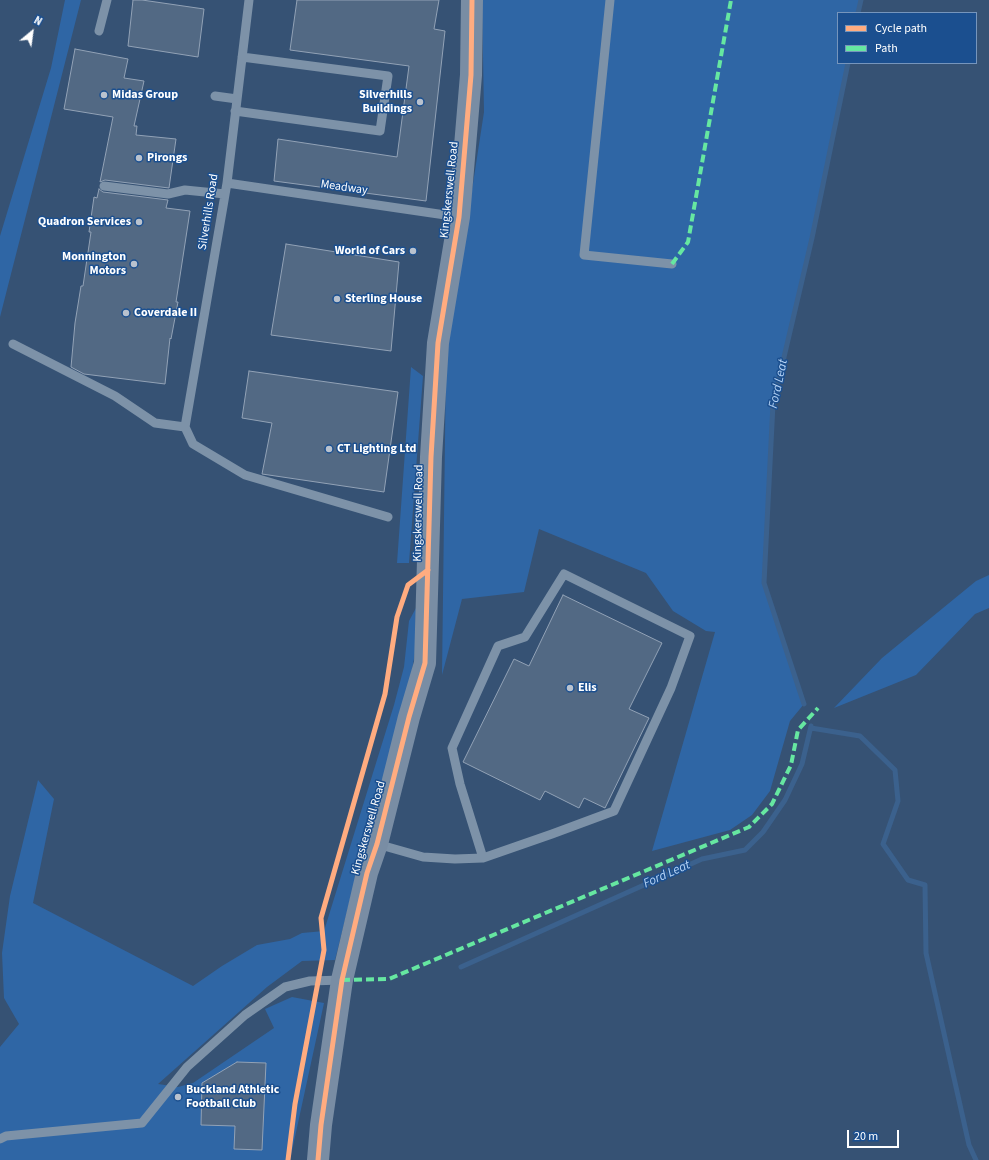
<!DOCTYPE html>
<html>
<head>
<meta charset="utf-8">
<style>
  body { margin:0 }
  #map { position:relative; width:989px; height:1160px; overflow:hidden; background:#365274; font-family:"Source Sans 3",sans-serif }
  canvas { display:block }
  .legend { position:absolute; left:837px; top:12px; width:140px; height:52px; box-sizing:border-box; background:#1b4f8f; border:1px solid #7695bc; margin:0; padding:5px 7px; list-style:none; font-size:12px; color:#fff }
  .legend li { display:flex; align-items:center; gap:8px; height:20px }
  .legend b { width:20px; border:1px solid #7695bc }
  .north { position:absolute; left:12px; top:12px; width:40px; height:40px; -webkit-text-stroke:3px #1b4f8f; paint-order:stroke; rotate:29deg; font-size:11px; font-weight:700; line-height:16px; text-align:center; color:#fff }
  .north::after { content:''; display:block; margin:auto; width:14px; height:18px; background:#fff; clip-path:polygon(50% 0,100% 100%,50% 72%,0 100%) }
  .scale { position:absolute; left:847px; top:1130px; width:52px; height:18px; box-sizing:border-box; border:2px solid #fff; border-top:0; padding-left:5px; font-size:12px; line-height:14px; white-space:nowrap; color:#fff; -webkit-text-stroke:3px #1b4f8f; paint-order:stroke }
</style>
</head>
<body>
<div id="map">
<canvas width="989" height="1160"></canvas>
<ul class="legend">
<li><b style="height:5px;background:#ffac80"></b>Cycle path</li>
<li><b style="height:5px;background:#66e7a1"></b>Path</li>
</ul>
<div class="north">N</div>
<div class="scale">20 m</div>
</div>
<script>
const g = document.querySelector('canvas').getContext('2d');
g.lineJoin = 'round';
function fill(path, color) { g.fillStyle = color; g.fill(path, 'evenodd'); }
const toPath = rows => new Path2D(rows.map(r => 'M' + r).join(''));
function strokePath(path, color, width, dash) { g.strokeStyle = color; g.lineWidth = width; g.lineCap = dash ? 'butt' : 'round'; g.setLineDash(dash || []); g.stroke(path); }
function write(font, color, halo, rows, align = 'center') {
  g.font = font + ' "Source Sans 3",sans-serif'; g.lineWidth = 3; g.setLineDash([]); g.textBaseline = 'middle'; g.strokeStyle = halo; g.fillStyle = color; for (const [text, x, y, turn = 0] of rows) {
    g.save(); g.translate(x, y); g.rotate((+turn || 0) * Math.PI / 180); g.textAlign = isNaN(turn) ? turn : align; if (halo) g.strokeText(text, 0, 0); g.fillText(text, 0, 0); g.restore();
  }
}
fill(toPath([
  [65,0,81,0,0,317,0,236,51,68],
  [482,0,861,0,858,13,838,13,838,63,848,63,812,238,773,404,764,583,804,704,790,721,770,791,752,815,730,830,652,851,715,632,706,631,673,611,646,573,539,529,524,592,462,599,442,675,446,359,484,112],
  [411,367,423,376,409,563,397,563],
  [989,575,989,608,975,614,916,675,834,708,882,658,976,581],
  [416,608,415,653,406,705,354,884,335,960,302,961,267,987,158,1084,178,1087,193,1083,274,1028,265,1009,292,997,324,1003,290,1160,0,1160,0,1047,19,1024,4,998,2,953,10,896,38,780,54,799,33,903,193,986,222,966,257,945,290,939,302,933,324,931,394,705,404,667,409,621]
]), '#2f66a5');
strokePath(toPath([
  [858,13,861,0],
  [804,704,764,583,773,404,812,238,848,63],
  [811,728,860,736,895,770,898,801,883,844,908,880,925,885,926,953,969,1145,976,1160],
  [461,967,702,859,745,850,763,832,785,800,802,764,811,726]
]), '#3b618d', 5);
const building = toPath([
  [133,0,142,0,204,9,198,57,128,46,133,0],
  [297,0,439,0,434,29,445,31,426,201,274,181,278,139,397,157,409,66,290,50,297,0],
  [75,49,128,59,124,78,144,81,134,126,137,126,136,135,176,139,169,188,105,180,100,182,113,117,64,109,75,49],
  [99,189,103,192,168,200,166,208,190,211,176,302,178,302,171,339,170,338,165,384,84,374,71,367,75,323,81,286,83,286,91,232,89,232,94,197,97,198,99,189],
  [286,244,399,262,391,351,271,335,286,244],
  [249,371,398,392,384,492,262,474,272,423,242,418,249,371],
  [563,595,662,643,629,709,649,718,605,808,584,798,579,808,545,791,540,800,463,762,514,659,529,666,563,595],
  [237,1062,266,1063,262,1150,234,1149,235,1126,201,1125,202,1083,237,1062]
]);
fill(building, '#526984');
strokePath(building, '#92a2b6', 1);
strokePath(toPath([
  [610,0,584,255,672,264],
  [99,31,107,0],
  [215,96,237,99],
  [235,111,380,131,388,76,242,57],
  [227,183,459,217],
  [104,186,168,194,185,190,225,194],
  [13,344,115,396,155,423,185,427,227,183,249,0],
  [185,427,193,444,245,475,388,517],
  [377,844,423,857,455,859,483,858,552,834,614,811,671,688,690,636,564,574,525,637,498,646,452,748,460,784,483,858],
  [0,1139,6,1136,142,1123,187,1067,245,1015,285,987,310,981,342,980]
]), '#7d92a8', 9);
strokePath(toPath([
  [318,1160,321,1125,342,980,367,873,377,844,409,717,425,663,431,457,438,343,459,217,471,75,472,0]
]), '#798da4', 22);
strokePath(toPath([
  [672,264,688,242,731,0],
  [342,980,389,979,749,827,772,804,791,765,798,730,818,708]
]), '#66e7a1', 4, [8, 4]);
strokePath(toPath([
  [288,1160,295,1104,324,950,321,918,385,694,397,617,408,585,428,570],
  [318,1160,321,1125,342,980,367,873,377,844,409,717,425,663,431,457,438,343,459,217,471,75,472,0]
]), '#ffac80', 5);
for (const [x, y, r, color] of [
  [104,95,4,"#b9c2ce"],
  [420,102,4,"#b9c2ce"],
  [139,158,4,"#b9c2ce"],
  [139,222,4,"#b9c2ce"],
  [413,251,4,"#b9c2ce"],
  [134,264,4,"#b9c2ce"],
  [337,299,4,"#b9c2ce"],
  [126,313,4,"#b9c2ce"],
  [329,449,4,"#b9c2ce"],
  [570,688,4,"#b9c2ce"],
  [178,1097,4,"#b9c2ce"]
]) { const dot = new Path2D(); dot.arc(x, y, r, 0, 2 * Math.PI); g.fillStyle = color; g.fill(dot); strokePath(dot, '#1b4f8f', 1.5); }
write('bold 12px', '#fff', '#1b4f8f', [
  ["Midas Group",112,95],
  ["Silverhills",412,95,"right"],
  ["Buildings",412,109,"right"],
  ["Pirongs",147,158],
  ["Quadron Services",131,222,"right"],
  ["World of Cars",405,251,"right"],
  ["Monnington",126,257,"right"],
  ["Motors",126,271,"right"],
  ["Sterling House",345,299],
  ["Coverdale II",134,313],
  ["CT Lighting Ltd",337,449],
  ["Elis",578,688],
  ["Buckland Athletic",186,1090],
  ["Football Club",186,1104]
], 'left');
write('12px', '#fff', '#1b4f8f', [
  ["Meadway",344,188,8],
  ["Kingskerswell Road",450,190,-84],
  ["Silverhills Road",209,212,-81],
  ["Kingskerswell Road",419,513,-89],
  ["Kingskerswell Road",369,828,-74]
]);
write('italic 13px', '#b5d3f5', '#1b4f8f', [
  ["Ford Leat",779,384,-78],
  ["Ford Leat",667,875,-24]
]);
</script>
</body>
</html>
